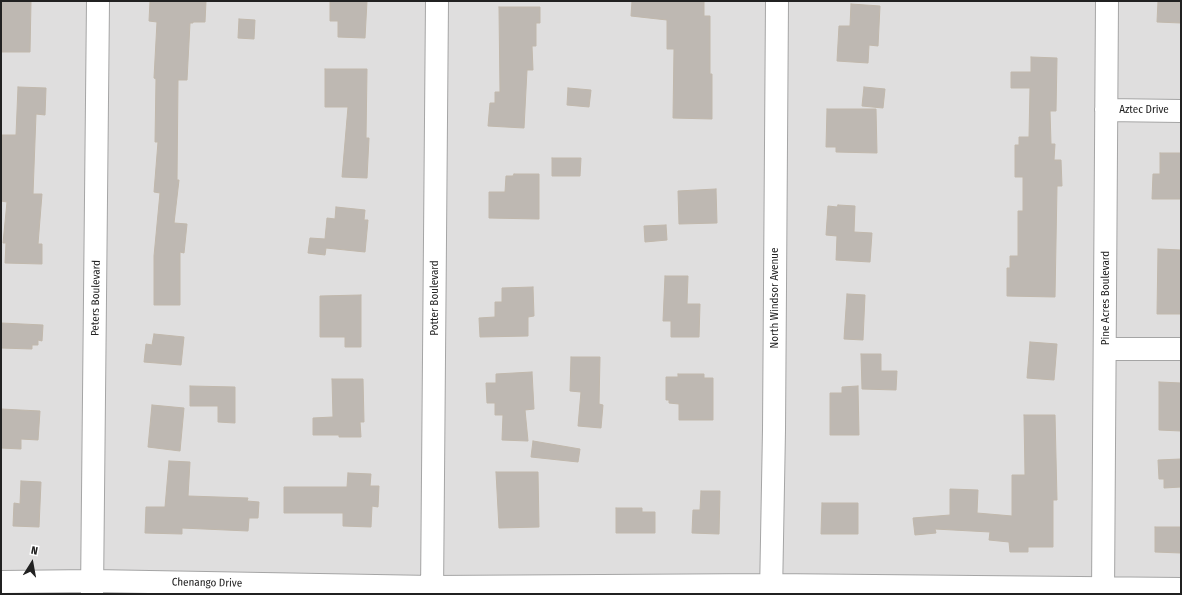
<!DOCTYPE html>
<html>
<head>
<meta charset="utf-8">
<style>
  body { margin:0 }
  #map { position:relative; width:1182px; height:595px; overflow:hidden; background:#f1efe9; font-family:"Fira Sans Condensed",sans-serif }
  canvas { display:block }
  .frame { position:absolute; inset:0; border:2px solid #212121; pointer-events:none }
  .north { position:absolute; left:12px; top:543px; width:40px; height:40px; -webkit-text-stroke:3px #fff; paint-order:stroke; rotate:11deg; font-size:11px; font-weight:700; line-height:16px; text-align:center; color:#212121 }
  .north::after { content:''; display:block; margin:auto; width:14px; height:18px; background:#212121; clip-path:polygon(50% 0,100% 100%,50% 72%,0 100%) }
</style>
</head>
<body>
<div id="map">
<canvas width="1182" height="595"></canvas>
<div class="frame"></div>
<div class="north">N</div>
</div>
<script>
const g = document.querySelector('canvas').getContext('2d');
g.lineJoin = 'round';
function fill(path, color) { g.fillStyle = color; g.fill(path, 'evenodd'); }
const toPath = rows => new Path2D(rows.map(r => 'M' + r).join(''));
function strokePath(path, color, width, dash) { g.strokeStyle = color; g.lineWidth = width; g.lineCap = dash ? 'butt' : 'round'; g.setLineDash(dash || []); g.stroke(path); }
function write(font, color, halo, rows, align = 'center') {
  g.font = font + ' "Fira Sans Condensed",sans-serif'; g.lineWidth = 4; g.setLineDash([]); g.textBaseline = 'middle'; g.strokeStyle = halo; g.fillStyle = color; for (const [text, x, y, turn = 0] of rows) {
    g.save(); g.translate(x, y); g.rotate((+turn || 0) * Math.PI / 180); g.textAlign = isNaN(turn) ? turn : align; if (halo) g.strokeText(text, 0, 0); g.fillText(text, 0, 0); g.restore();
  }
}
fill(toPath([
  [1,1,1181,1,1181,594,1,594]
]), '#dfdede');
const building = toPath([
  [2,1,31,1,30,52,2,52,2,1],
  [150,1,206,1,205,22,193,22,193,23,190,23,187,80,178,80,177,180,179,180,174,223,187,224,184,253,180,252,180,305,154,305,154,256,160,193,154,192,158,142,155,142,156,79,154,78,157,22,149,21,150,1],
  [330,1,367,1,365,38,338,37,338,21,330,21,330,1],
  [632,1,704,1,704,16,710,16,710,74,712,74,712,119,673,118,674,49,667,49,667,20,631,16,632,1],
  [1158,1,1181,2,1181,23,1157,22,1158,1],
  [851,4,880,6,878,46,869,45,868,63,837,61,839,26,850,26,851,4],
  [499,7,540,7,540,23,536,23,536,46,532,46,533,70,527,70,524,128,488,126,490,103,495,103,495,92,500,92,499,7],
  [239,19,255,20,254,39,238,38,239,19],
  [1031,57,1057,58,1056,111,1050,111,1051,144,1055,144,1054,160,1061,160,1062,186,1057,186,1055,297,1007,296,1007,268,1010,268,1010,256,1018,256,1018,211,1023,211,1023,177,1015,177,1015,145,1019,145,1019,137,1029,137,1030,88,1011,88,1011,72,1031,72,1031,57],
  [325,69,367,69,366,138,369,138,367,178,342,177,348,107,325,107,325,69],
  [18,87,46,88,45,115,36,114,33,194,42,194,38,244,42,244,42,264,5,263,6,243,3,243,7,202,1,201,2,135,16,135,18,87],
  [864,87,885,89,883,108,862,106,864,87],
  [568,88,591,90,589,107,567,105,568,88],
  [827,109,876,109,877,153,836,152,836,147,826,147,827,109],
  [1160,153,1181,153,1181,199,1152,199,1153,174,1160,174,1160,153],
  [552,158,581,158,580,176,552,176,552,158],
  [514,174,539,174,539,219,489,218,489,192,505,192,506,176,513,176,514,174],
  [716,189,717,223,679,224,678,191,716,189],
  [838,205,855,206,854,232,872,233,870,262,836,260,837,236,826,235,828,206,837,207,838,205],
  [336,207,365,210,364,220,368,220,365,252,326,248,325,255,308,253,310,238,325,239,327,218,335,219,336,207],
  [666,225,667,240,645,242,644,226,666,225],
  [1158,249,1181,250,1181,314,1157,314,1158,249],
  [665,276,688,276,687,304,700,304,699,337,671,337,671,321,663,321,665,276],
  [533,287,534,316,528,317,528,336,480,337,479,318,495,317,495,302,502,302,502,288,533,287],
  [847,294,865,295,863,340,844,339,847,294],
  [361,295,361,347,345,347,345,337,320,337,320,296,361,295],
  [1,323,43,325,42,341,38,340,38,345,32,345,32,349,1,348,1,323],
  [154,334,184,337,181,365,144,362,146,344,152,345,154,334],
  [1030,342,1057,344,1054,380,1027,378,1030,342],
  [861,354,881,354,881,371,897,371,896,390,862,389,861,354],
  [571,357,600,357,599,404,603,405,601,428,578,426,581,392,570,391,571,357],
  [532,372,534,409,525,410,528,441,502,440,503,415,495,415,495,403,487,403,486,383,496,383,496,374,532,372],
  [678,374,704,374,704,378,713,378,713,420,679,420,679,404,669,403,669,400,666,400,666,377,678,377,678,374],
  [332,379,363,379,364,422,360,422,361,437,339,437,339,435,313,435,313,418,333,417,332,379],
  [1159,382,1181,383,1181,431,1159,430,1159,382],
  [190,386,235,387,235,423,218,422,218,406,190,406,190,386],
  [858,386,859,435,830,435,830,393,842,393,842,387,858,386],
  [152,405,184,408,180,451,148,447,152,405],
  [1,409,40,411,38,440,21,439,21,449,1,448,1,409],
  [1024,415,1055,415,1057,500,1053,500,1053,547,1028,547,1028,552,1010,552,1009,542,989,540,990,532,935,529,936,533,915,535,913,518,950,515,950,489,978,490,977,513,1012,516,1012,475,1025,475,1024,415],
  [533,441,580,449,578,462,531,457,533,441],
  [1181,459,1181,487,1164,488,1164,479,1159,479,1158,460,1181,459],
  [169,461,190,462,188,496,248,498,247,501,259,502,258,518,249,518,248,531,182,528,182,534,145,533,146,507,165,507,169,461],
  [496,472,538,472,539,527,499,528,496,472],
  [348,473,371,474,370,486,379,486,378,507,372,506,371,527,343,526,343,513,284,513,284,487,347,487,348,473],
  [21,481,41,482,39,527,13,526,14,503,20,504,21,481],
  [701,491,720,491,719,534,692,533,693,510,700,510,701,491],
  [822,503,858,503,858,534,821,534,822,503],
  [616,508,642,508,642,512,655,512,655,533,616,533,616,508],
  [1155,527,1181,527,1181,553,1155,552,1155,527]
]);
fill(building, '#beb8b2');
strokePath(building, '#c1b8ac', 1);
const street = toPath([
  [1106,110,1181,111],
  [1106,349,1181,349],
  [1,582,93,581,432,587,771,585,1181,589],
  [92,594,98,1],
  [432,594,437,1],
  [771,594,774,430,777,1],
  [1103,594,1107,1]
]);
strokePath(street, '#a5a5a5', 24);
strokePath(street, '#fff', 22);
write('11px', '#212121', '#fff', [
  ["Aztec Drive",1144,110],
  ["Peters Boulevard",96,298,-89],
  ["Potter Boulevard",435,298,-90],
  ["North Windsor Avenue",775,298,-90],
  ["Pine Acres Boulevard",1106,298,-90],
  ["Chenango Drive",207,583,1]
]);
</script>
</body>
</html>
